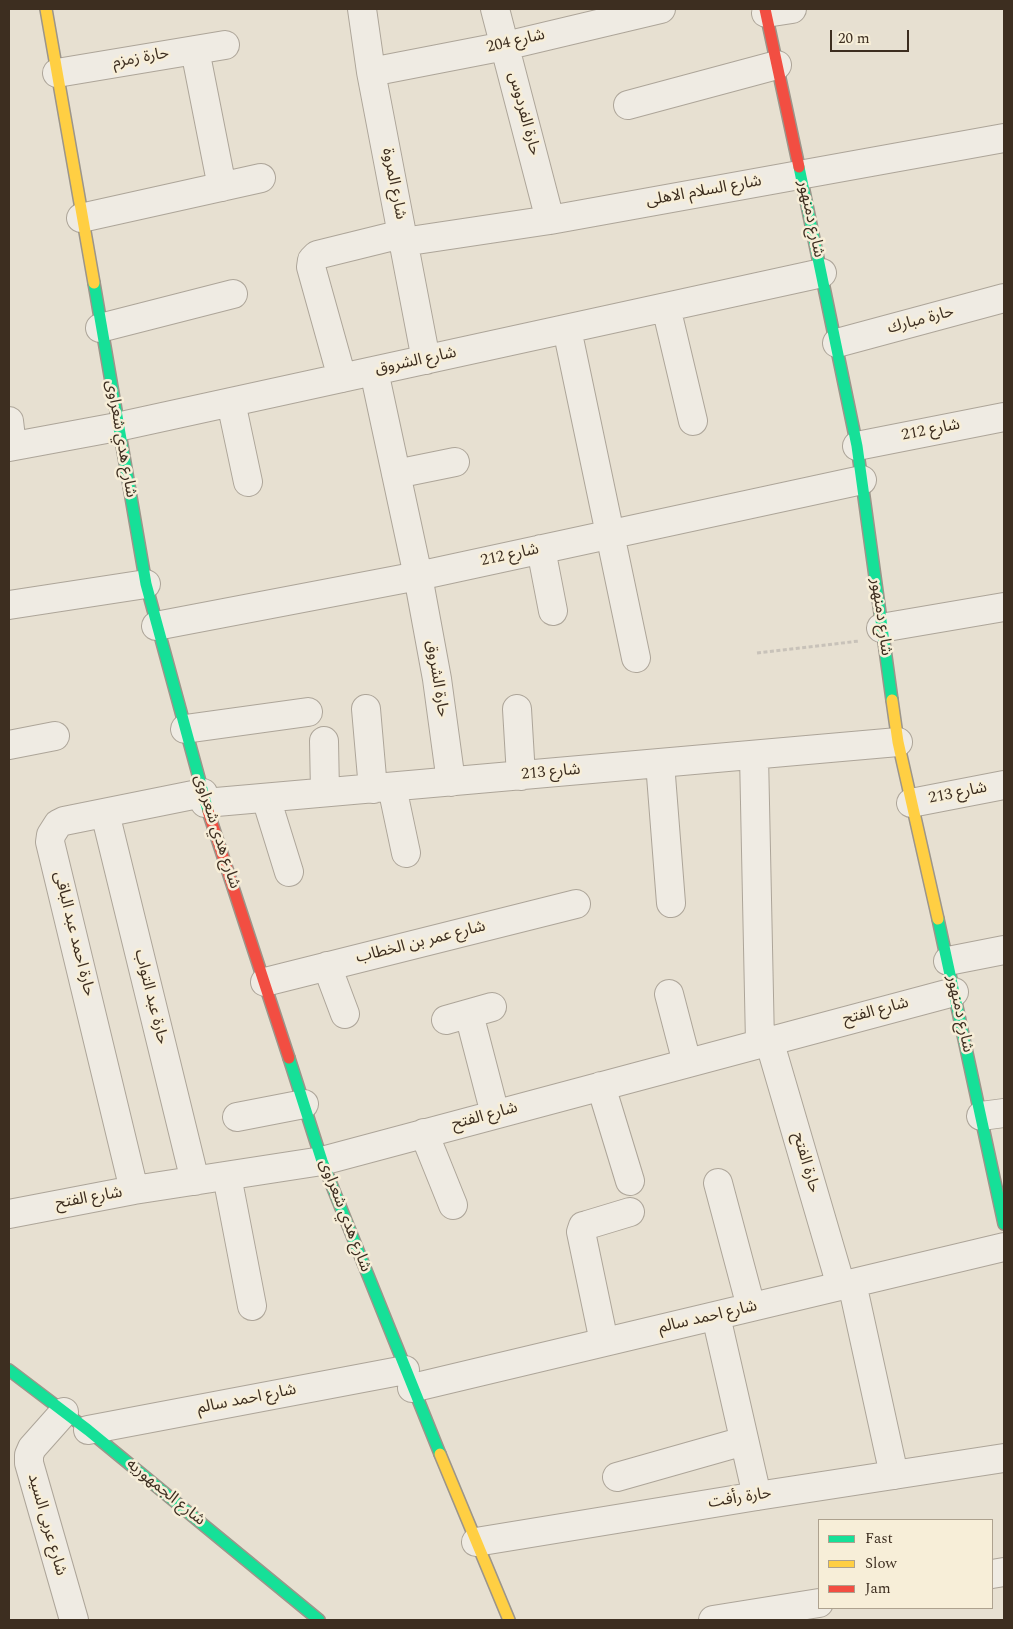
<!DOCTYPE html>
<html>
<head>
<meta charset="utf-8">
<style>
  body { margin:0 }
  #map { position:relative; width:1013px; height:1629px; overflow:hidden; background:#e7e0d1; font-family:Spectral,serif }
  canvas { display:block }
  .frame { position:absolute; inset:0; border:10px solid #3d2e20; pointer-events:none }
  .legend { position:absolute; left:818px; top:1519px; width:175px; height:90px; box-sizing:border-box; background:#f7eed8; border:1px solid #ada18e; margin:0; padding:6px 9px; list-style:none; font-size:15px; color:#3d2e20 }
  .legend li { display:flex; align-items:center; gap:10px; height:25px }
  .legend b { width:25px; border:1px solid #ada18e }
  .scale { position:absolute; left:830px; top:30px; width:79px; height:22px; box-sizing:border-box; border:2px solid #3d2e20; border-top:0; padding-left:6px; font-size:15px; line-height:18px; white-space:nowrap; color:#3d2e20; -webkit-text-stroke:4px #f7eed8; paint-order:stroke }
</style>
</head>
<body>
<div id="map">
<canvas width="1013" height="1629"></canvas>
<div class="frame"></div>
<ul class="legend">
<li><b style="height:6px;background:#16e098"></b>Fast</li>
<li><b style="height:6px;background:#ffcf43"></b>Slow</li>
<li><b style="height:6px;background:#f24e42"></b>Jam</li>
</ul>
<div class="scale">20 m</div>
</div>
<script>
const g = document.querySelector('canvas').getContext('2d');
g.lineJoin = 'round';
const toPath = rows => new Path2D(rows.map(r => 'M' + r).join(''));
function strokePath(path, color, width, dash) { g.strokeStyle = color; g.lineWidth = width; g.lineCap = dash ? 'butt' : 'round'; g.setLineDash(dash || []); g.stroke(path); }
function write(font, color, halo, rows, align = 'center') {
  g.font = font + ' Spectral,"Noto Sans Arabic",serif'; g.lineWidth = 5; g.setLineDash([]); g.textBaseline = 'middle'; g.strokeStyle = halo; g.fillStyle = color; for (const [text, x, y, turn = 0] of rows) {
    g.save(); g.translate(x, y); g.rotate((+turn || 0) * Math.PI / 180); g.textAlign = isNaN(turn) ? turn : align; if (halo) g.strokeText(text, 0, 0); g.fillText(text, 0, 0); g.restore();
  }
}
const street = toPath([
  [362,9,371,72,426,360],
  [495,9,550,220],
  [766,13,792,9],
  [195,50,222,187],
  [371,72,505,46,661,9],
  [57,73,225,45],
  [628,105,777,65],
  [81,218,261,178],
  [403,242,550,220,1004,138],
  [666,307,693,421],
  [100,328,233,294],
  [567,329,636,658],
  [837,343,1004,298],
  [374,371,418,576,437,679,451,782],
  [342,378,311,267,312,260,317,255,402,234],
  [231,402,248,482],
  [9,421,12,446],
  [857,446,1004,417],
  [9,447,117,427,822,273],
  [396,474,455,462],
  [541,549,553,611],
  [9,605,146,584],
  [156,626,418,576,862,480],
  [881,628,1004,607],
  [366,709,373,789],
  [517,709,521,776],
  [185,729,308,712],
  [324,741,325,792],
  [9,745,55,736],
  [754,755,760,1043],
  [660,763,671,903],
  [392,787,406,853],
  [266,798,289,872],
  [205,803,898,742],
  [911,803,1004,785],
  [105,813,195,1181],
  [948,961,1004,950],
  [327,966,345,1014],
  [265,982,576,904],
  [669,994,687,1063],
  [469,1014,495,1114],
  [446,1020,492,1007],
  [769,1040,841,1286],
  [601,1086,630,1181],
  [981,1116,1004,1113],
  [237,1117,304,1104],
  [424,1133,453,1205],
  [227,1176,252,1306],
  [718,1183,751,1307],
  [134,1190,50,842,51,835,58,824,64,821,203,793],
  [9,1214,134,1190,322,1161,954,992],
  [852,1283,894,1475],
  [716,1316,757,1496],
  [604,1342,581,1232,583,1226,587,1225,630,1212],
  [412,1388,1004,1247],
  [64,1412,32,1448,29,1455,29,1463,74,1620],
  [88,1430,405,1370],
  [617,1477,744,1441],
  [476,1542,757,1496,1004,1458],
  [992,1574,1004,1572],
  [713,1620,819,1603]
]);
const fast = toPath([
  [799,167,857,446,892,700],
  [94,283,146,584,208,811],
  [938,919,1004,1224],
  [289,1058,322,1161,440,1454],
  [9,1370,88,1430,319,1620]
]);
const slow = toPath([
  [46,9,94,283],
  [892,700,898,742,938,919],
  [440,1454,509,1620]
]);
const jam = toPath([
  [765,9,799,167],
  [208,811,289,1058]
]);
strokePath(street, '#ada599', 30);
strokePath(fast, '#9c958a', 14);
strokePath(slow, '#9c958a', 14);
strokePath(jam, '#9c958a', 14);
strokePath(toPath([
  [757,653,859,641]
]), '#c8c2b9', 3, [4, 2.5]);
strokePath(street, '#efebe3', 28);
strokePath(fast, '#16e098', 11);
strokePath(slow, '#ffcf43', 11);
strokePath(jam, '#f24e42', 11);
write('16px', '#3d2e20', '#f7eed8', [
  ["شارع 204",516,42,-13],
  ["حارة زمزم",141,59,-10],
  ["حارة الفردوس",523,114,75],
  ["شارع المروة",393,184,79],
  ["شارع السلام الاهلى",704,192,-10],
  ["شارع دمنهور",810,219,78],
  ["حارة مبارك",921,321,-15],
  ["شارع الشروق",416,362,-12],
  ["شارع 212",931,431,-11],
  ["شارع هدي شعراوى",120,439,80],
  ["شارع 212",510,556,-12],
  ["شارع دمنهور",880,617,82],
  ["حارة الشروق",436,679,81],
  ["شارع 213",551,773,-5],
  ["شارع 213",958,794,-11],
  ["شارع هدي شعراوى",216,832,72],
  ["حارة احمد عبد الباقى",73,934,76],
  ["شارع عمر بن الخطاب",421,943,-14],
  ["حارة عبد التواب",150,997,76],
  ["شارع الفتح",876,1012,-15],
  ["شارع دمنهور",959,1014,78],
  ["شارع الفتح",485,1117,-15],
  ["حارة الفتح",805,1163,74],
  ["شارع الفتح",89,1199,-10],
  ["شارع هدي شعراوى",344,1216,69],
  ["شارع احمد سالم",708,1318,-13],
  ["شارع احمد سالم",247,1400,-11],
  ["شارع الجمهوريه",165,1493,39],
  ["حارة رأفت",740,1499,-9],
  ["شارع عربى السيد",46,1525,74]
]);
</script>
</body>
</html>
